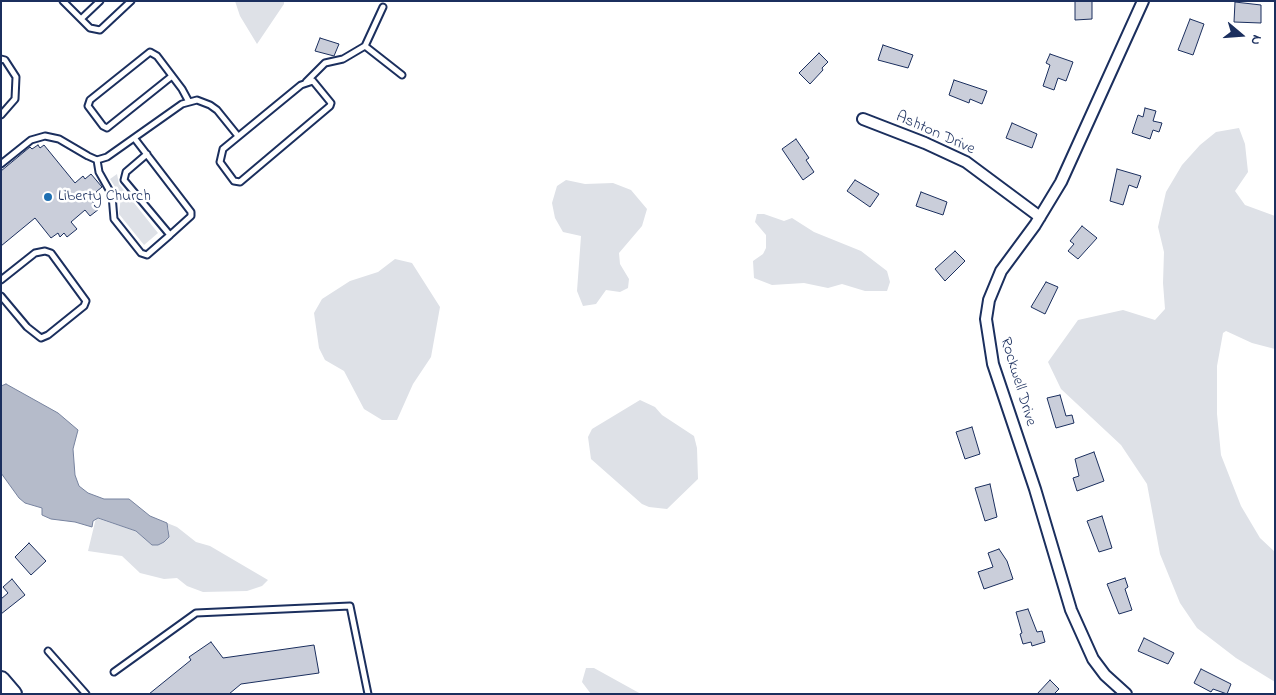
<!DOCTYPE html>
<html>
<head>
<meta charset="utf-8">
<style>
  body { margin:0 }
  #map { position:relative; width:1276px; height:695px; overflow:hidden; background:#fff; font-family:"Indie Flower",sans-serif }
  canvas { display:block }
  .frame { position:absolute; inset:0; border:2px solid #1b2f5e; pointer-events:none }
  .north { position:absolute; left:1216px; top:10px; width:50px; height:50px; -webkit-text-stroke:4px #fff; paint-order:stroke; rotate:108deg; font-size:14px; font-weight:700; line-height:20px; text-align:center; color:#1b2f5e }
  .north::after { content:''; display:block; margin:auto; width:18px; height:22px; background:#1b2f5e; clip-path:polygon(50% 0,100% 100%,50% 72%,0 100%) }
</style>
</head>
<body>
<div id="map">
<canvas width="1276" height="695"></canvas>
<div class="frame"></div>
<div class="north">N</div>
</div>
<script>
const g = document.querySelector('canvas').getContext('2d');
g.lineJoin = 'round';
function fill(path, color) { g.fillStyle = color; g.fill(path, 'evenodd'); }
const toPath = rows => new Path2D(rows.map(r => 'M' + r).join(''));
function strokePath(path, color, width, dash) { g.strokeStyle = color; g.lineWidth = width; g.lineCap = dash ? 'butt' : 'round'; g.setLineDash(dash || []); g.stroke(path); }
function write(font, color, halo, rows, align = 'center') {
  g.font = font + ' "Indie Flower",sans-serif'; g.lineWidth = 5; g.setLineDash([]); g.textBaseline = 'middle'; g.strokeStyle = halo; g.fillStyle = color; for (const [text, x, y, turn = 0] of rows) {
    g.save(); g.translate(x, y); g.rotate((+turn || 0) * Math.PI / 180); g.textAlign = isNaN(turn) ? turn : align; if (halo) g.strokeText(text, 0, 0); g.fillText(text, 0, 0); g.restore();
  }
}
fill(toPath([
  [235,1,284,1,284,4,257,44,240,16],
  [1239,128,1245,144,1248,172,1235,191,1245,205,1275,216,1275,349,1252,343,1226,331,1223,333,1217,366,1217,414,1221,455,1241,506,1260,538,1275,552,1275,682,1236,658,1197,628,1180,603,1160,554,1147,484,1121,445,1061,389,1048,362,1078,320,1123,310,1155,320,1165,309,1163,283,1164,252,1158,227,1166,192,1182,165,1200,145,1216,132],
  [117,174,119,184,158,233,144,245,119,214,121,196,110,179],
  [566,180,585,184,613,183,631,190,647,209,642,226,619,253,620,264,629,279,628,288,620,292,606,290,596,304,583,306,577,291,581,236,563,232,555,218,552,203,557,186],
  [757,214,764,214,784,221,792,218,814,232,861,251,887,271,890,282,887,291,865,291,842,284,828,288,804,283,772,285,754,278,753,261,763,254,766,248,766,235,755,222],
  [395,259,412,263,440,307,431,357,413,384,397,420,382,420,364,409,344,371,325,360,319,348,314,313,322,299,350,281,378,272],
  [640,400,655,407,662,415,694,436,697,448,698,479,667,509,649,507,642,504,591,459,588,437,592,429],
  [96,518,136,531,152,545,157,545,164,542,169,530,167,523,177,527,196,542,210,546,268,580,262,586,247,591,203,592,187,586,177,578,164,579,140,573,122,556,88,551],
  [586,668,594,668,641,694,591,694,582,682]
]), '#dee1e7');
const water = toPath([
  [6,384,58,413,78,430,73,449,75,475,79,486,88,493,104,499,129,499,150,516,167,523,169,537,164,542,158,545,152,545,136,531,98,518,93,521,92,527,75,522,51,519,42,515,42,508,25,503,19,498,1,473,1,386,6,384]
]);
fill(water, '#b5bbca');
strokePath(water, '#77839f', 1);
const building = toPath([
  [1075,1,1092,1,1092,19,1075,20,1075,1],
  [1235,2,1261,5,1261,23,1234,22,1235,2],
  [1190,19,1204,24,1193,55,1178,50,1190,19],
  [320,38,339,44,334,56,315,51,320,38],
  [883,45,913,55,908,68,878,60,883,45],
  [819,53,828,62,822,68,823,70,810,84,799,73,819,53],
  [1050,54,1073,62,1066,81,1058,78,1054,90,1043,86,1050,65,1046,63,1050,54],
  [954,80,987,91,982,104,970,99,969,103,949,95,954,80],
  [1145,108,1156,111,1153,121,1162,123,1159,132,1153,130,1150,139,1132,133,1138,115,1143,117,1145,108],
  [1012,123,1037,134,1032,148,1006,138,1012,123],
  [796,139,809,158,806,160,814,172,803,180,782,149,796,139],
  [38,145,40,148,44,145,75,183,83,176,85,179,91,174,102,187,96,192,98,195,91,200,99,209,90,216,85,210,71,222,77,229,67,237,64,233,60,237,58,233,51,238,35,218,1,246,1,171,30,147,32,149,38,145],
  [1117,169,1141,176,1137,188,1129,185,1123,205,1110,201,1117,169],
  [855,180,879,194,870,207,847,191,855,180],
  [921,192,947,202,943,215,916,206,921,192],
  [1082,226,1097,238,1078,259,1068,251,1074,244,1070,241,1082,226],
  [955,251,965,261,945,281,935,269,955,251],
  [1046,282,1058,287,1045,314,1031,307,1046,282],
  [1060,395,1066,416,1072,415,1074,423,1056,428,1047,398,1060,395],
  [972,427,980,454,965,459,956,432,972,427],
  [1094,452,1104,481,1077,491,1073,478,1079,476,1075,459,1094,452],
  [990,484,997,517,985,521,975,488,990,484],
  [1102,516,1112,548,1099,552,1087,521,1102,516],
  [29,543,46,561,31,575,15,557,29,543],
  [999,549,1007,561,1013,579,984,589,978,572,993,567,988,553,999,549],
  [1125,578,1128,587,1125,589,1132,610,1119,614,1107,584,1125,578],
  [12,579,25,595,1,614,1,599,8,593,3,587,12,579],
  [1028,609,1037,632,1042,631,1045,642,1032,646,1031,642,1023,644,1020,634,1022,633,1016,612,1028,609],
  [1144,638,1174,653,1168,664,1138,651,1144,638],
  [211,642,223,658,314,645,319,673,241,684,229,694,149,694,191,660,189,657,211,642],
  [1201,669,1231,684,1227,694,1213,689,1211,692,1194,683,1201,669],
  [1050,680,1059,689,1054,694,1037,694,1050,680]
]);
fill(building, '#caceda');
strokePath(building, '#1b2f5e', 1);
const service = toPath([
  [63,1,90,28,100,30,131,1],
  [81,19,100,1],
  [365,46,402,75],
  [1,59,5,60,16,77,15,99,1,115],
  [172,76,107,128,103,126,88,106,90,100,150,52,157,56,182,89,189,102],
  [313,81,331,103,330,106,240,182,234,181,220,162,223,149,301,85,313,81],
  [306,82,325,63,343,59,365,46,383,7],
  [135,139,191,212,191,216,170,235,124,180,126,172,147,154],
  [97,160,99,172,112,195,114,219,141,253,147,255,170,235],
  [1,164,31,140,45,136,59,139,88,156,97,160,107,157,182,104,197,100,210,105,217,110,238,136],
  [1,280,35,253,45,251,51,253,86,301,84,306,48,335,41,338,27,327,1,296],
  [48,651,86,694],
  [114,672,196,613,350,606,368,694]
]);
const minor = toPath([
  [863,119,925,143,966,162,1040,217],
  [1126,694,1105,675,1093,659,1071,610,1035,489,993,364,986,319,989,300,1001,271,1035,225,1061,182,1143,1]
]);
const primary = toPath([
  [1,680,13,694]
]);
strokePath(service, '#1b2f5e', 9);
strokePath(minor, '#1b2f5e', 14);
strokePath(primary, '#1b2f5e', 20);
strokePath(service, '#fff', 5);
strokePath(minor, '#fff', 10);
strokePath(primary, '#fff', 16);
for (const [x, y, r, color] of [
  [48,197,5,"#1f6fb2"]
]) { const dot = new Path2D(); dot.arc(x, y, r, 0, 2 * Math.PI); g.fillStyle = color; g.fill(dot); strokePath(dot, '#fff', 2); }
write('16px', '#1b2f5e', '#fff', [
  ["Ashton Drive",935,134,24],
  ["Rockwell Drive",1017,382,73]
]);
write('16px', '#1b2f5e', '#fff', [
  ["Liberty Church",58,197]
], 'left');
</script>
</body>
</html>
